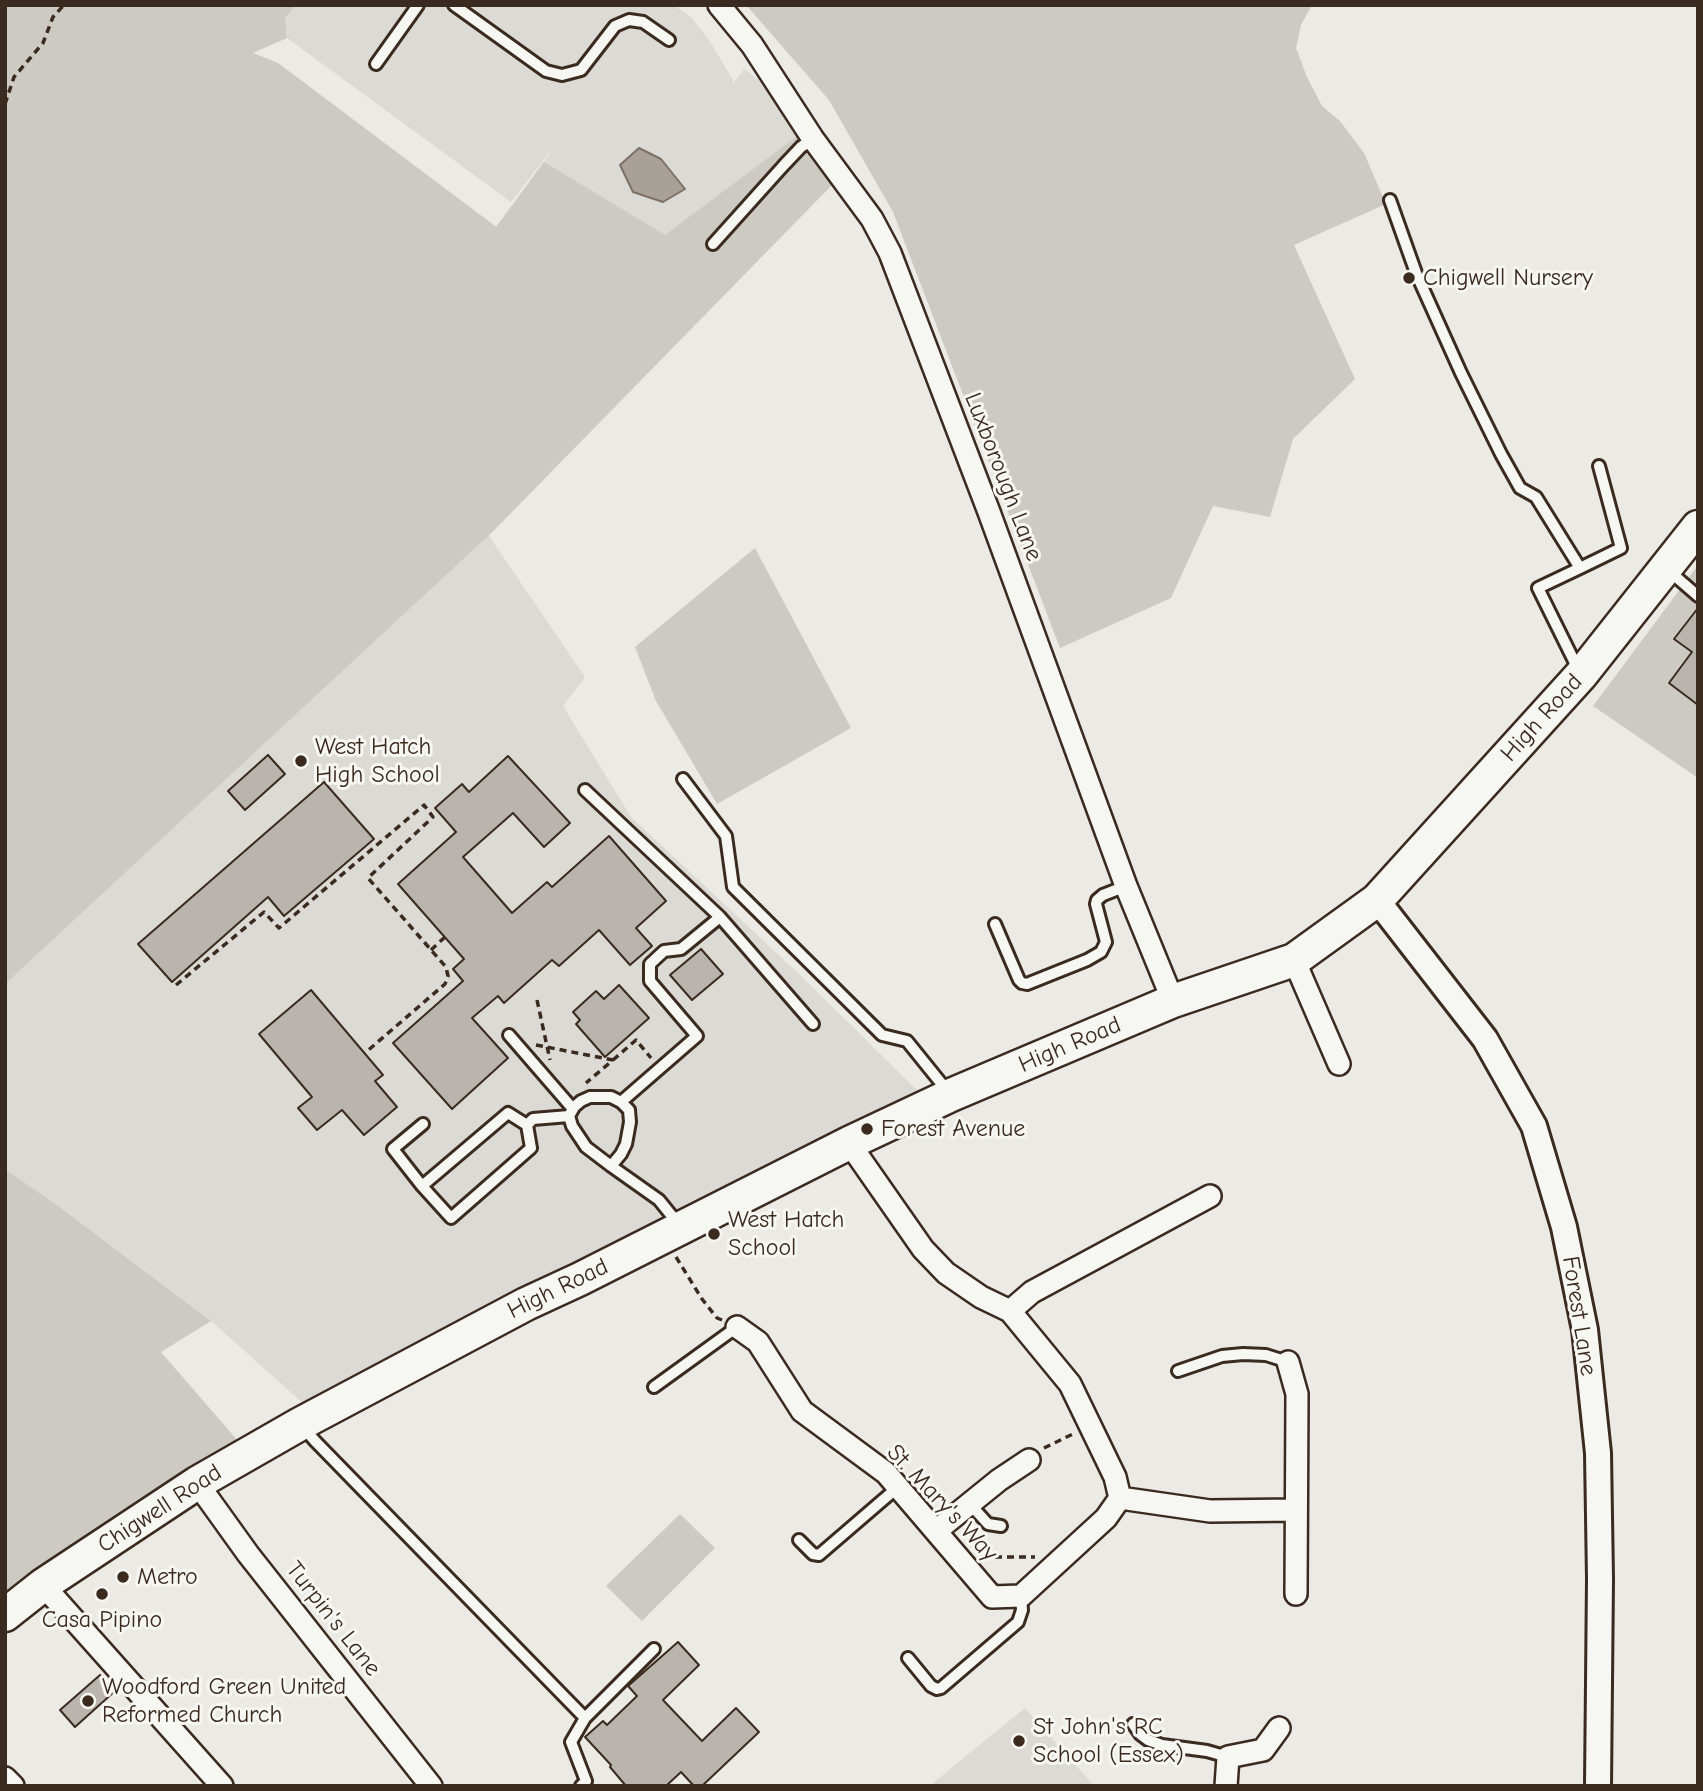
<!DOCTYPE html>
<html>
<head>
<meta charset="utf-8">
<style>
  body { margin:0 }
  #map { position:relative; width:1703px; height:1791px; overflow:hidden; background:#ebeae5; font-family:"Comic Neue",sans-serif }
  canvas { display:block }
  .frame { position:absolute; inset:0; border:7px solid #3b2a1e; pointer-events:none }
</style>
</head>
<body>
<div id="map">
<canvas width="1703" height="1791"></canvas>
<div class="frame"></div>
</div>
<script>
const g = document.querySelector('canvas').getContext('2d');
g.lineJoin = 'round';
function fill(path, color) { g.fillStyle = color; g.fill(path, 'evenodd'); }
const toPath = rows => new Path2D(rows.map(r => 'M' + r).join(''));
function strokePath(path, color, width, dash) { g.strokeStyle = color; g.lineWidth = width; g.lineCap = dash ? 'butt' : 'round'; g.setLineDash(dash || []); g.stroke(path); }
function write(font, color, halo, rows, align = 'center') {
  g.font = font + ' "Comic Neue",sans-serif'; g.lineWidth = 6; g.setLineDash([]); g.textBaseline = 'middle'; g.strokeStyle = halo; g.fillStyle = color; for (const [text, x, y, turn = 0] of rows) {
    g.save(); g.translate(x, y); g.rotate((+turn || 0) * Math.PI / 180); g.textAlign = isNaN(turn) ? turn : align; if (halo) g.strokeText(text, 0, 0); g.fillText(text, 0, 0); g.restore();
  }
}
fill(toPath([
  [295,5,674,5,691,17,709,40,733,80,732,85,744,69,787,101,834,183,489,536,585,677,563,706,631,817,798,973,919,1092,304,1404,211,1321,61,1208,5,1169,5,256,140,10,278,63,497,227,560,139,511,202,287,38,285,19],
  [1025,1708,1094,1786,930,1786,945,1773]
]), '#dcdad4');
fill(toPath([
  [5,5,295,5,285,19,287,38,253,53,278,63,496,227,544,162,665,235,804,131,834,183,489,535,5,984],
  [746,5,1312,5,1301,25,1296,48,1307,77,1322,106,1340,121,1364,153,1386,204,1294,245,1355,379,1293,439,1270,517,1213,506,1171,598,1060,648,893,212,829,100],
  [755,548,851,728,717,804,656,701,635,647],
  [1698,565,1698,778,1593,706],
  [5,1169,61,1208,211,1321,161,1352,238,1441,5,1598],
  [680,1514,715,1548,642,1621,606,1586]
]), '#cdcac4');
const water = toPath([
  [639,148,661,159,685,189,663,202,633,192,620,165,639,148]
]);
fill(water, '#a8a198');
strokePath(water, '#7c7167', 2);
const building = toPath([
  [1698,608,1698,705,1669,683,1692,652,1674,639,1698,608],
  [268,755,285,774,245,810,228,791,268,755],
  [508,756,570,823,544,847,513,813,463,857,512,913,547,882,552,887,609,836,666,901,636,928,652,946,630,965,599,930,559,966,552,960,504,1003,498,996,472,1018,508,1058,452,1109,393,1043,463,981,453,969,464,959,398,884,456,832,435,808,462,784,469,792,508,756],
  [324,782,374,839,284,916,268,897,172,982,138,944,324,782],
  [701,949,723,974,692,1000,670,975,701,949],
  [619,985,649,1018,605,1057,576,1024,580,1020,573,1012,596,991,604,999,619,985],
  [311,990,383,1075,375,1081,397,1107,364,1135,342,1110,317,1130,298,1108,312,1097,259,1034,311,990],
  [678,1642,699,1665,663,1700,702,1741,736,1708,759,1732,702,1786,694,1786,681,1772,666,1786,626,1786,610,1767,611,1765,585,1737,603,1721,607,1725,637,1696,628,1686,678,1642],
  [100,1675,115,1691,75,1727,60,1710,100,1675]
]);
fill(building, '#bab4ae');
strokePath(building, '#3b2a1e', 2);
const service = toPath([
  [454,5,546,71,562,75,581,70,615,26,629,20,643,22,669,40],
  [376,64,418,5],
  [1390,200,1416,273,1461,373,1501,454,1520,488,1536,497,1580,568,1538,588,1579,671],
  [713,244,784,165,801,147,813,139],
  [1580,568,1621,548,1599,466],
  [1668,570,1698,596],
  [683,779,726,836,733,887,882,1035,907,1041,949,1093],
  [585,790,720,917,681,949,664,951,650,964,650,981,697,1036,621,1102],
  [720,917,813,1024],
  [995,924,1019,980,1022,983,1027,984,1087,960,1101,952,1106,942,1096,904,1097,900,1103,895,1126,886],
  [509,1035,573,1109],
  [590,1097,611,1097,621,1102,629,1110,630,1122,626,1144,621,1154,611,1166,586,1147,572,1126,569,1116,574,1107,581,1101,590,1097],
  [527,1125,533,1119,569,1116],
  [611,1166,659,1200,680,1226],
  [422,1186,508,1113,527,1125,531,1148,451,1218,422,1186,393,1149,423,1124],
  [1178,1371,1222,1356,1243,1354,1266,1355,1288,1362],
  [654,1387,737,1327],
  [302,1426,315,1441,585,1718,654,1649],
  [970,1504,988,1524,1001,1526],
  [799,1540,813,1554,819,1555,898,1487],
  [908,1658,931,1686,937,1689,941,1688,1018,1622,1022,1610,1021,1596],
  [1133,1724,1140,1734,1148,1740,1162,1745,1207,1751,1228,1757],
  [581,1786,586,1781,571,1742,585,1718]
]);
const minor = toPath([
  [719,5,752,45,813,139,872,219,890,253,989,512,1126,886,1173,1001],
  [1294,960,1339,1064],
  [849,1143,923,1249,946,1273,981,1297,1010,1311,1032,1292,1210,1196],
  [1010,1311,1070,1384,1115,1477,1120,1498],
  [737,1327,758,1342,802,1411,886,1473,992,1597,1021,1596,1106,1518,1120,1498],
  [1288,1362,1297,1394,1296,1594],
  [197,1483,248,1554,431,1786],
  [1120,1498,1210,1511,1296,1510],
  [936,1531,999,1480,1029,1460],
  [43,1585,222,1786],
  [5,1778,13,1786],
  [1226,1786,1228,1757,1263,1750,1279,1728]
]);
const tertiary = toPath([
  [1377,900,1485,1039,1534,1126,1564,1227,1585,1330,1598,1453,1600,1579,1598,1786]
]);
const primary = toPath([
  [5,1615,43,1585,197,1483,300,1424,526,1304,580,1279,849,1143,951,1095,1173,1001,1294,960,1377,900,1581,675,1698,527]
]);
strokePath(service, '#3b2a1e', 16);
strokePath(minor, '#3b2a1e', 26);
strokePath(tertiary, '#3b2a1e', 30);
strokePath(primary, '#3b2a1e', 37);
strokePath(toPath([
  [5,104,14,77,43,43,53,17,64,5],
  [431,950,445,937],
  [176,985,264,912,279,928,424,805,433,817,368,878,446,967,448,976,445,984,365,1053],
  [537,1000,550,1060],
  [536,1045,613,1060,586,1083],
  [613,1060,636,1040,651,1058],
  [676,1257,702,1299,717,1318,722,1320],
  [1044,1448,1075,1433],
  [983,1557,1035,1557]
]), '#3b2a1e', 3.5, [7, 5]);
strokePath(service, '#f6f6f2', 10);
strokePath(minor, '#f6f6f2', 21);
strokePath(tertiary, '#f6f6f2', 24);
strokePath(primary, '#f6f6f2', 32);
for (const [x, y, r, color] of [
  [1409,278,7,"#3b2a1e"],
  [301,761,7,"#3b2a1e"],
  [867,1129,7,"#3b2a1e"],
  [714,1234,7,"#3b2a1e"],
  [123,1577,7,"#3b2a1e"],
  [102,1594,7,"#3b2a1e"],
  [88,1701,7,"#3b2a1e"],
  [1019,1741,7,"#3b2a1e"]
]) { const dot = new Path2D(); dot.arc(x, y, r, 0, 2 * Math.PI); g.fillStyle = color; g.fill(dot); strokePath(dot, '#f6f6f2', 2.5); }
write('24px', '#3b2a1e', '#f6f6f2', [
  ["Chigwell Nursery",1423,278],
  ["West Hatch",315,747],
  ["High School",315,775],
  ["Forest Avenue",881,1129],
  ["West Hatch",728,1220],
  ["School",728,1248],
  ["Metro",137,1577],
  ["Casa Pipino",102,1620,"center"],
  ["Woodford Green United",102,1687],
  ["Reformed Church",102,1715],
  ["St John's RC",1033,1727],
  ["School (Essex)",1033,1755]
], 'left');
write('24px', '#3b2a1e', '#f6f6f2', [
  ["Luxborough Lane",1003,477,69],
  ["High Road",1542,718,-48],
  ["High Road",1070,1045,-23],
  ["High Road",558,1289,-26],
  ["Forest Lane",1579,1316,81],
  ["St. Mary's Way",942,1503,47],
  ["Chigwell Road",160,1509,-33],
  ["Turpin's Lane",333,1619,52]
]);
</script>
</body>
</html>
